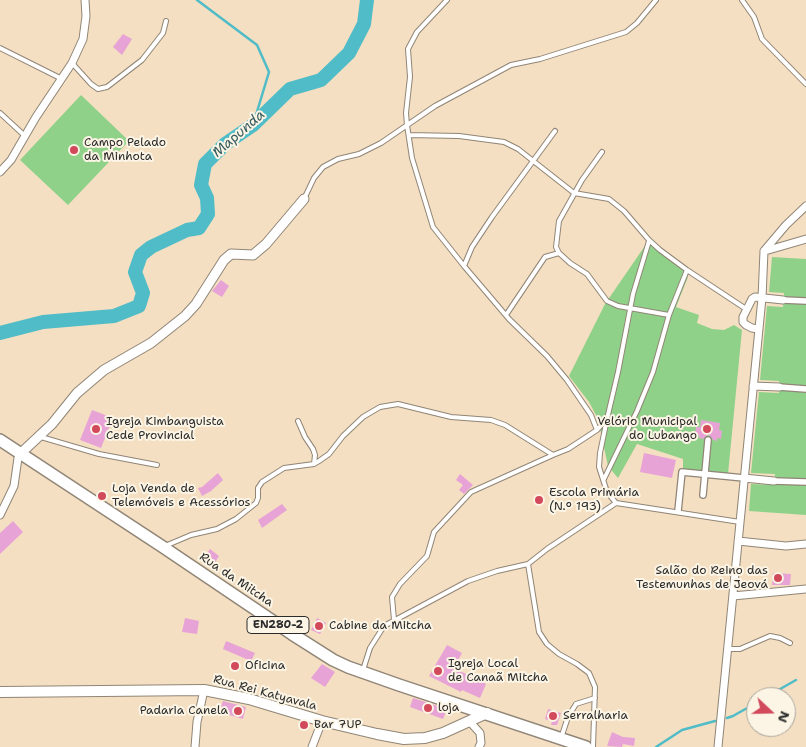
<!DOCTYPE html>
<html>
<head>
<meta charset="utf-8">
<style>
  body { margin:0 }
  #map { position:relative; width:806px; height:747px; overflow:hidden; background:#f4dfc2; font-family:"Shantell Sans",sans-serif }
  canvas { display:block }
  .north { position:absolute; left:746px; top:687px; width:50px; height:50px; box-sizing:border-box; background:#fcf5e5; border:1px solid #a8a49b; border-radius:50%; rotate:111deg; font-size:14px; font-weight:700; line-height:20px; text-align:center; color:#2b2b2b }
  .north::after { content:''; display:block; margin:auto; width:18px; height:22px; background:#d1495b; clip-path:polygon(50% 0,100% 100%,50% 72%,0 100%) }
</style>
</head>
<body>
<div id="map">
<canvas width="806" height="747"></canvas>
<div class="north">N</div>
</div>
<script>
const g = document.querySelector('canvas').getContext('2d');
g.lineJoin = 'round';
function fill(path, color) { g.fillStyle = color; g.fill(path, 'evenodd'); }
const toPath = rows => new Path2D(rows.map(r => 'M' + r).join(''));
function strokePath(path, color, width, dash) { g.strokeStyle = color; g.lineWidth = width; g.lineCap = dash ? 'butt' : 'round'; g.setLineDash(dash || []); g.stroke(path); }
function write(font, color, halo, rows, align = 'center') {
  g.font = font + ' "Shantell Sans",sans-serif'; g.lineWidth = 4; g.setLineDash([]); g.textBaseline = 'middle'; g.strokeStyle = halo; g.fillStyle = color; for (const [text, x, y, turn = 0] of rows) {
    g.save(); g.translate(x, y); g.rotate((+turn || 0) * Math.PI / 180); g.textAlign = isNaN(turn) ? turn : align; if (halo) g.strokeText(text, 0, 0); g.fillText(text, 0, 0); g.restore();
  }
}
fill(toPath([
  [81,95,129,141,68,205,20,160],
  [649,240,687,270,685,276,688,277,676,307,699,315,697,323,712,329,724,330,734,325,742,330,728,474,683,469,683,459,637,444,618,478,608,466,598,419,589,402,569,376,605,304],
  [772,257,806,259,806,515,749,511,751,484,774,485,775,474,751,473,759,392,779,393,779,381,760,380,767,306,783,307,784,293,769,292]
]), '#90d189');
strokePath(toPath([
  [197,0,257,45,269,72,253,125],
  [766,697,796,680],
  [727,718,733,716,756,703],
  [656,747,682,730,715,721]
]), '#4fbcc7', 2.5);
strokePath(toPath([
  [0,333,43,322,114,316,139,306,143,293,135,272,141,255,151,247,187,230,199,228,208,214,207,198,201,185,205,164,225,144,253,125,290,89,321,80,349,53,364,24,367,0]
]), '#4fbcc7', 14);
fill(toPath([
  [123,34,132,39,122,55,113,47],
  [221,280,229,286,222,297,212,291],
  [92,410,113,418,101,448,80,440],
  [701,420,720,423,719,430,722,431,721,439,717,438,717,441,713,440,709,435,706,436,704,439,699,438,699,435,695,435,696,427,700,427],
  [644,453,676,460,672,478,640,472],
  [218,473,223,480,211,491,202,496,198,488,202,487],
  [460,474,473,485,464,494,459,490,463,485,456,480],
  [282,504,287,510,262,528,258,520],
  [13,521,23,532,0,554,0,533],
  [210,549,219,556,213,566,203,559],
  [773,573,791,574,790,585,772,585],
  [185,618,199,621,197,634,182,632],
  [317,618,326,623,320,634,311,630],
  [226,641,255,653,251,661,223,649],
  [447,645,462,653,454,668,486,684,480,698,462,690,461,692,429,676],
  [322,664,335,672,325,687,311,678],
  [413,698,447,709,443,719,410,707],
  [223,701,246,707,243,719,219,712],
  [548,709,561,713,557,725,551,725,552,721,545,719],
  [612,732,623,737,635,738,634,746,623,744,622,747,607,746]
]), '#e7a3d5');
const service = toPath([
  [447,0,417,32,408,49,410,77,406,113,407,125,412,158,433,227,464,266,509,319,547,356,567,380,591,415,597,430],
  [742,0,754,17,762,39,806,84],
  [0,48,62,79],
  [72,63,91,84,98,89,107,87,142,60,163,33,166,21],
  [0,113,25,136],
  [409,135,459,136,504,142,518,149,574,193,609,199,624,211,649,240,660,250,687,270,746,309],
  [602,152,582,180,559,221,556,247,559,253,570,263,587,274,607,301,618,306,669,315],
  [304,199,314,178,323,167,338,159,359,154,381,143,435,106,511,65,540,59,626,32,637,23,656,0],
  [464,266,472,247,492,217,555,131],
  [506,315,545,257,559,253],
  [298,421,305,437,313,449,315,455,314,464],
  [41,437,99,454,157,465],
  [604,479,637,411,653,372,669,315,687,270],
  [616,503,607,492,599,467,600,453,607,419,618,372,633,294,649,241],
  [165,546,191,535,217,529,236,519,256,503,258,498,258,488,262,482,284,468,314,464,319,461,329,454,343,436,363,417,380,407,398,404,451,417,491,420,505,425,553,455,568,449,597,430,607,419],
  [528,564,539,632,547,644,559,654,577,664,589,673,595,687,593,747],
  [394,620,392,597,400,584,427,556,434,532,471,492,553,455],
  [728,649,740,649,770,636,780,638,790,643],
  [363,670,370,648,384,626,468,581,497,571,528,564,547,549,616,503,740,522],
  [561,738,568,717,576,704,595,698]
]);
const pedestrian = toPath([
  [783,300,806,301],
  [779,387,806,389],
  [774,481,806,482],
  [703,495,708,440],
  [678,511,682,472,744,478]
]);
const minor = toPath([
  [0,172,11,160,36,117,72,63,83,39,86,16,85,0],
  [764,251,786,225,806,206],
  [765,251,806,239],
  [758,329,752,328,746,325,743,322,743,317,752,299,755,297,783,300],
  [753,386,779,387],
  [744,478,774,481],
  [0,515,14,486,18,458,20,454],
  [738,541,786,546,806,544],
  [733,596,806,589],
  [470,722,480,733,481,743,479,747],
  [195,747,197,722,204,690],
  [312,747,322,721],
  [718,747,762,298,764,251]
]);
const tertiary = toPath([
  [20,454,52,424,77,393,104,370,151,343,185,316,196,304,224,260,231,254,253,255,266,244,304,199]
]);
const secondary = toPath([
  [0,692,204,690,249,699,322,721,377,734,404,739,425,738,443,733,487,713]
]);
const primary = toPath([
  [0,440,163,547,292,634,333,660,348,667,399,685,586,747]
]);
strokePath(service, '#908576', 6);
strokePath(pedestrian, '#908576', 8);
strokePath(minor, '#908576', 9);
strokePath(tertiary, '#908576', 11);
strokePath(secondary, '#908576', 12);
strokePath(primary, '#908576', 14);
strokePath(service, '#fff', 4);
strokePath(pedestrian, '#fff', 5.5);
strokePath(minor, '#fff', 7);
strokePath(tertiary, '#fff', 9);
strokePath(secondary, '#fff', 10);
strokePath(primary, '#fff', 11);
for (const [x, y, r, color] of [
  [74,150,5,"#d1495b"],
  [96,429,5,"#d1495b"],
  [707,429,5,"#d1495b"],
  [102,496,5,"#d1495b"],
  [539,500,5,"#d1495b"],
  [778,578,5,"#d1495b"],
  [319,626,5,"#d1495b"],
  [235,666,5,"#d1495b"],
  [438,671,5,"#d1495b"],
  [428,708,5,"#d1495b"],
  [238,711,5,"#d1495b"],
  [553,716,5,"#d1495b"],
  [304,725,5,"#d1495b"]
]) { const dot = new Path2D(); dot.arc(x, y, r, 0, 2 * Math.PI); g.fillStyle = color; g.fill(dot); strokePath(dot, '#fcf5e5', 2); }
for (const [x, y, w] of [
  [278,625,62]
]) { const box = new Path2D(); box.roundRect(x - w / 2, y - 8.5, w, 17, 4); g.fillStyle = '#fcf5e5'; g.fill(box); strokePath(box, '#2b2b2b', 1); }
write('bold 11px', '#2b2b2b', null, [
  ["EN280-2",278,625]
]);
write('12px', '#2b2b2b', '#fcf5e5', [
  ["Campo Pelado",84,143],
  ["da Minhota",84,157],
  ["Igreja Kimbanguista",106,422],
  ["Cede Provincial",106,436],
  ["Velório Municipal",697,422,"right"],
  ["do Lubango",697,436,"right"],
  ["Loja Venda de",112,489],
  ["Telemóveis e Acessórios",112,503],
  ["Escola Primária",549,493],
  ["(N.º 193)",549,507],
  ["Salão do Reino das",768,571,"right"],
  ["Testemunhas de Jeová",768,585,"right"],
  ["Cabine da Mitcha",329,626],
  ["Igreja Local",448,664],
  ["de Canaã Mitcha",448,678],
  ["Oficina",245,666],
  ["loja",438,708],
  ["Padaria Canela",228,711,"right"],
  ["Serralharia",563,716],
  ["Bar 7UP",314,725]
], 'left');
write('12px', '#2b2b2b', '#fcf5e5', [
  ["Rua da Mitcha",236,580,34],
  ["Rua Rei Katyavala",265,693,15]
]);
write('italic 14px', '#385e62', '#fcf5e5', [
  ["Mapunda",239,134,-41]
]);
</script>
</body>
</html>
